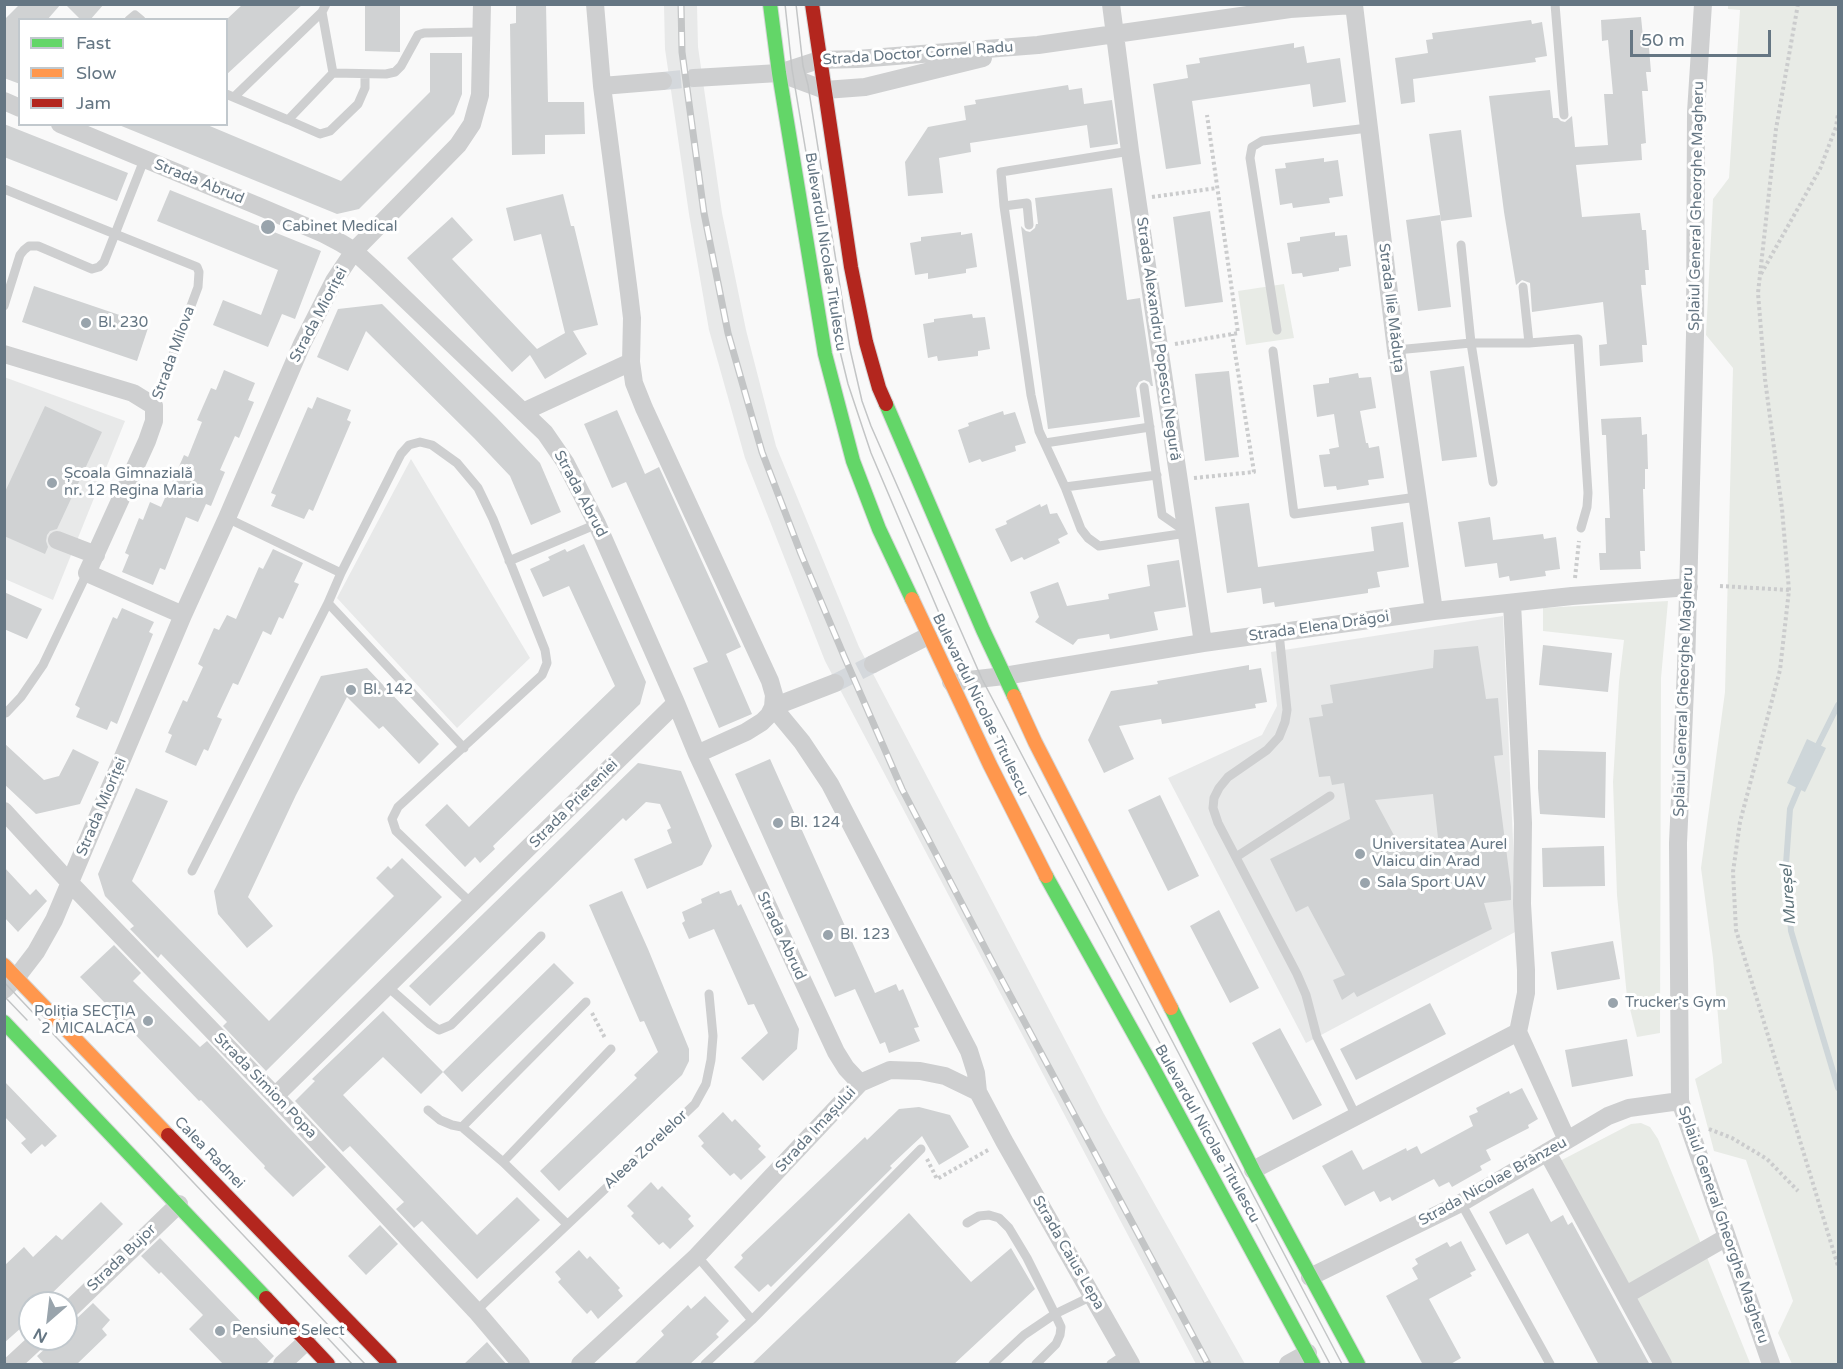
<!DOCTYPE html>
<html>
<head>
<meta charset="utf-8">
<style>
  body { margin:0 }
  #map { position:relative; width:1843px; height:1369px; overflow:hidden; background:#f9f9f9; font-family:"Varela Round",sans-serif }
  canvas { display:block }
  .frame { position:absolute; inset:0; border:6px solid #657683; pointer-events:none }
  .legend { position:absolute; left:18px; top:18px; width:210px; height:108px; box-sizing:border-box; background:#fff; border:2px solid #c1c8cd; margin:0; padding:8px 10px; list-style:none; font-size:18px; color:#657683 }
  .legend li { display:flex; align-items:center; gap:12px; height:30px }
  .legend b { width:30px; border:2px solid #c1c8cd }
  .north { position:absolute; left:18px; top:1291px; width:60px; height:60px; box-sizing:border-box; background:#fff; border:2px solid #c1c8cd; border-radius:50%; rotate:208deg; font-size:16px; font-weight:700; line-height:24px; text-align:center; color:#657683 }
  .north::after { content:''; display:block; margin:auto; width:21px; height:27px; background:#99a4ac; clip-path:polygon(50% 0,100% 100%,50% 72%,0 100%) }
  .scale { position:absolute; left:1630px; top:30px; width:141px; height:27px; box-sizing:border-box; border:3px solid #657683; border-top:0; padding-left:8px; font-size:18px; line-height:21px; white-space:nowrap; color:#657683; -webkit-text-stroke:4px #fff; paint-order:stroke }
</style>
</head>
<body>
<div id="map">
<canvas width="1843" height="1369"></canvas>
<div class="frame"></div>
<ul class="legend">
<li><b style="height:8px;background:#63d668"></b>Fast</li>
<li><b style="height:8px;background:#ff974d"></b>Slow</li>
<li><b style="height:8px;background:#b3261e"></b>Jam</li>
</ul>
<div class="north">N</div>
<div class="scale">50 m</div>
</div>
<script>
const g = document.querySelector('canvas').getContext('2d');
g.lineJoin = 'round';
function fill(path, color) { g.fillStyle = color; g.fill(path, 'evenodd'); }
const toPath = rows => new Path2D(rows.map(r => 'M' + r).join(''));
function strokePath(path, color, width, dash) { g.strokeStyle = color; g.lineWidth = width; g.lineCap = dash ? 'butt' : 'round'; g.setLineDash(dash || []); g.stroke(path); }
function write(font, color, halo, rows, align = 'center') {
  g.font = font + ' "Varela Round",sans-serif'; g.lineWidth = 6; g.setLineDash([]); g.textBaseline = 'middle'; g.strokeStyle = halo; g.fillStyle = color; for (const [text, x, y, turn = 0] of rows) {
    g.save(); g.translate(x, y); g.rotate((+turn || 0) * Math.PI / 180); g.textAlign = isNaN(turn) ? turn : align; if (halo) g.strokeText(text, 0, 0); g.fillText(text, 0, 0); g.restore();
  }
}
fill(toPath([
  [664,5,697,5,698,47,722,213,746,330,776,446,859,647,1104,1114,1245,1364,1196,1364,825,661,745,458,709,330,689,214,665,49],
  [4,377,125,421,53,600,5,579],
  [411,459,530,658,457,728,337,598],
  [1503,616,1517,931,1306,1043,1168,778,1262,735,1277,706,1271,652]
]), '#e8e9e9');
fill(toPath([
  [1728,5,1838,5,1838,1364,1792,1364,1778,1333,1793,1301,1746,1160,1714,1151,1695,1079,1722,1063,1713,958,1701,868,1725,692,1733,368,1706,335,1713,199,1729,178,1740,10,1728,9],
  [1284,284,1294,338,1246,345,1238,291],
  [1668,601,1661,678,1660,1033,1637,1037,1627,997,1617,895,1613,782,1619,682,1624,640,1543,631,1543,608],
  [1641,1123,1650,1127,1658,1139,1702,1246,1628,1289,1560,1161,1631,1124],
  [1706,1255,1750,1363,1751,1364,1669,1364,1632,1297]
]), '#e8ebe6');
fill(toPath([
  [1807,739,1826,748,1805,792,1787,783]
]), '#ced6d9');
strokePath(toPath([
  [1816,749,1838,705],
  [1801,783,1790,809,1786,864,1791,931,1838,1088]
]), '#ced6d9', 6);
fill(toPath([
  [20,4,61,4,47,20,20,20,20,84,4,78,4,20],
  [65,4,104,4,90,20,81,20],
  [243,4,303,4,226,75,226,20],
  [365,4,400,4,400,52,365,51],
  [516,4,546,4,548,102,584,102,585,134,545,135,545,154,512,155,510,24,516,23],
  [1641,17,1643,37,1648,36,1651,72,1646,72,1648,91,1642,91,1646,143,1641,144,1642,160,1576,165,1582,217,1640,213,1642,230,1646,230,1649,270,1645,270,1646,285,1641,285,1647,345,1642,345,1643,362,1600,366,1599,345,1607,344,1603,302,1532,312,1530,283,1522,280,1516,285,1504,212,1489,96,1550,90,1553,118,1558,118,1561,121,1565,122,1572,116,1575,147,1608,145,1604,94,1613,94,1608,40,1602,41,1601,20],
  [1531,20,1532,24,1542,22,1547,56,1535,58,1536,62,1413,79,1415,102,1401,104,1395,58,1428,53,1426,40,1433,39,1432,33],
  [1294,43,1294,48,1304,46,1307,63,1340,58,1346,102,1313,107,1310,84,1192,101,1201,164,1166,169,1153,84,1188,78,1186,65,1200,63,1199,58],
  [430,53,462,53,462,94,454,114,359,209,337,214,119,125,205,124,341,181,430,92],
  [1068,85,1069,90,1082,88,1084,104,1112,100,1118,144,1090,148,1087,125,970,143,971,152,939,158,943,193,908,196,905,162,928,127,966,120,964,106,976,104,975,100],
  [4,124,128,173,117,201,4,157],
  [1461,130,1472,217,1441,221,1429,134],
  [1324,158,1324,162,1338,160,1343,196,1329,198,1330,203,1293,208,1292,203,1280,205,1275,169,1286,168,1285,163],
  [1112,188,1127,300,1140,298,1153,386,1151,386,1149,382,1144,380,1139,382,1136,388,1140,417,1048,429,1021,226,1026,231,1030,232,1035,228,1036,224,1038,224,1035,198],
  [170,190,321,251,295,319,282,314,268,347,213,325,223,300,261,315,278,270,157,221],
  [563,194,571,226,574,226,598,325,573,331,587,354,545,379,530,355,512,372,407,258,452,217,473,240,452,259,537,349,565,333,541,234,514,241,506,208],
  [1210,211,1223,302,1185,307,1173,217],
  [1440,215,1451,307,1418,311,1406,220],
  [961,232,961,235,972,233,977,267,966,269,966,273,928,279,928,273,915,275,910,243,921,241,921,237],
  [1335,232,1335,236,1347,235,1351,266,1339,268,1339,271,1303,277,1302,273,1292,274,1287,243,1300,241,1300,237],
  [34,286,149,325,137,361,22,322],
  [382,304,496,417,540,463,561,512,531,525,510,476,474,438,366,331,348,371,317,357,338,309],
  [972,314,973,318,985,317,990,349,978,351,978,356,938,361,937,356,928,358,923,324,934,322,934,319],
  [1464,366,1477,457,1442,461,1430,371],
  [224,370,255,383,248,400,254,402,239,438,235,436,220,470,225,472,211,506,206,504,198,522,186,517,165,570,160,568,153,585,122,572,129,555,125,553,139,518,143,520,150,502,161,507,184,455,188,457,202,422,197,420,211,388,216,390],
  [1229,371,1239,457,1205,461,1195,374],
  [1358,373,1359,378,1371,377,1376,408,1360,411,1366,443,1368,443,1369,448,1379,446,1384,478,1368,480,1369,485,1337,490,1336,486,1324,487,1319,455,1330,454,1329,449,1339,447,1334,414,1317,417,1313,385,1329,383,1329,378],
  [317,397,351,410,347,420,351,422,313,511,309,509,304,519,271,506,276,495,271,493,308,407,312,409],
  [45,406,102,432,57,529,50,531,47,535,46,541,48,547,45,554,4,536,4,494],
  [617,410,645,474,659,467,741,647,726,654,752,714,719,728,693,668,708,662,626,482,612,488,584,424],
  [1003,411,1004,415,1015,412,1026,443,1015,446,1016,451,982,462,980,459,969,463,958,430,969,426,968,423],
  [1641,417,1642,435,1647,434,1648,469,1645,469,1645,489,1643,489,1645,551,1640,551,1641,569,1600,570,1599,553,1606,553,1605,518,1610,518,1606,435,1602,435,1601,419],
  [1249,503,1258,567,1374,551,1371,527,1403,522,1409,567,1377,572,1380,587,1368,589,1368,593,1275,607,1274,602,1263,604,1261,588,1227,593,1215,507],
  [1040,504,1041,507,1047,504,1050,514,1057,513,1068,534,1058,539,1060,543,1024,560,1022,557,1011,562,995,529,1007,524,1006,521],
  [1490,517,1493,540,1543,534,1544,539,1556,537,1560,569,1545,571,1546,576,1510,581,1509,576,1499,578,1497,563,1465,567,1458,522],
  [584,544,646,682,640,704,493,846,495,849,480,863,475,857,465,867,425,825,447,804,469,827,615,686,569,586,543,597,530,569,550,560,548,557,565,549,567,552],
  [273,549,303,563,294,582,299,584,283,619,279,617,271,635,263,631,238,685,233,683,217,717,222,719,208,751,204,749,196,766,165,752,172,735,168,733,183,700,187,702,203,667,198,664,214,628,219,630,227,615,236,619,259,567,263,569],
  [1179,560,1186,607,1154,612,1158,630,1110,639,1109,634,1078,639,1073,645,1035,622,1039,617,1030,592,1058,582,1067,606,1109,599,1108,594,1150,586,1147,565],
  [4,592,42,609,27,639,4,629],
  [122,608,154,622,149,632,153,634,117,724,111,721,107,730,76,717,80,708,75,705,113,617,117,619],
  [1543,645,1612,653,1608,692,1539,685],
  [1478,646,1486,699,1498,698,1503,755,1494,756,1511,887,1511,900,1484,903,1492,929,1357,997,1354,992,1342,1000,1333,980,1345,975,1308,906,1296,912,1270,859,1350,819,1344,783,1332,785,1330,776,1319,777,1309,718,1323,716,1321,705,1333,703,1330,685,1433,668,1434,650],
  [1433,794,1438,838,1403,852,1375,800],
  [1249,665,1249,670,1261,668,1267,702,1255,704,1256,708,1162,724,1161,719,1119,726,1134,759,1104,773,1088,740,1111,691,1158,684,1157,681],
  [367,668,439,744,419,764,383,726,379,729,347,697,296,795,248,897,273,926,247,948,218,914,214,891,321,676],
  [4,743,44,780,59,776,73,749,99,762,80,804,36,814,4,784],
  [1538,750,1606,752,1605,818,1540,814,1538,788],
  [770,759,875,993,896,984,899,991,903,989,919,1027,914,1028,920,1041,889,1053,885,1042,880,1044,855,989,835,997,735,774],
  [638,763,681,771,712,846,702,865,647,889,634,859,672,843,667,830,671,828,660,804,646,802,626,821,623,818,430,1006,409,986],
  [136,788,168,801,132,881,269,1021,394,896,376,878,388,866,391,869,402,858,442,897,266,1071,223,1026,227,1022,161,954,158,958,130,929,134,926,105,896,98,874],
  [1160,795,1199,876,1168,891,1128,810],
  [1604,846,1605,886,1543,887,1542,848],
  [4,867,30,895,36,889,47,901,18,932,4,917],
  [731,890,738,906,741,904,799,1029,797,1049,763,1081,741,1058,768,1033,754,1004,748,1005,714,929,689,939,682,923,685,921,682,912,702,903,701,899,719,891,720,894],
  [622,891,648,949,689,1049,689,1061,682,1075,559,1191,540,1171,637,1078,634,1075,658,1052,644,1021,640,1022,589,905],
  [1219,910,1259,988,1230,1003,1190,926],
  [1613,941,1620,979,1557,990,1551,952],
  [114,945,141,973,133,981,200,1047,207,1041,326,1167,293,1197,264,1168,265,1166,201,1100,199,1101,80,977],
  [554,963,574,983,462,1092,443,1072],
  [1430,1003,1446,1034,1356,1080,1340,1049],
  [383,1011,443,1072,421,1094,383,1057,343,1095,477,1235,517,1197,540,1220,477,1279,422,1221,414,1228,396,1209,404,1202,350,1146,343,1152,295,1101,315,1081,312,1079],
  [1280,1028,1322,1105,1293,1120,1252,1043],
  [1627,1039,1633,1076,1572,1087,1565,1050],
  [4,1081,57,1136,45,1147,42,1144,31,1154,21,1143,26,1139,4,1116],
  [1522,1088,1538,1119,1528,1125,1529,1128,1486,1150,1491,1160,1480,1166,1482,1170,1452,1187,1449,1182,1439,1187,1434,1179,1392,1201,1390,1197,1380,1202,1374,1191,1345,1206,1322,1166,1352,1150,1363,1170,1406,1148,1407,1151,1417,1146,1421,1154,1473,1126,1469,1116,1478,1112,1476,1108,1509,1091,1510,1094],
  [919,1107,950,1115,969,1147,939,1165,922,1136,890,1166,892,1168,771,1287,768,1284,759,1292,734,1267,743,1258,741,1255,865,1137,867,1140,899,1109],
  [723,1112,732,1122,735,1119,761,1146,758,1149,766,1157,741,1180,734,1173,730,1176,701,1146,704,1143,698,1136],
  [651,1182,658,1190,662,1186,691,1216,688,1219,694,1226,670,1249,663,1242,659,1245,631,1216,634,1213,627,1206],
  [1533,1188,1551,1222,1563,1215,1568,1225,1572,1222,1650,1365,1599,1365,1528,1233,1506,1245,1489,1212],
  [101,1202,123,1224,42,1303,30,1303,30,1320,4,1343,4,1266,24,1247,33,1257,56,1235,62,1240],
  [909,1213,971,1282,1011,1248,1035,1289,953,1365,751,1365],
  [380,1225,398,1244,366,1275,348,1256],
  [160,1238,274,1356,265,1365,224,1365,189,1329,203,1315,161,1272,159,1274,141,1256],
  [1461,1241,1476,1270,1470,1273,1472,1276,1429,1299,1461,1358,1449,1365,1423,1365,1386,1296,1418,1279,1412,1268,1418,1264,1415,1259,1447,1242,1450,1247],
  [579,1250,587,1259,590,1256,620,1288,618,1290,623,1296,598,1319,591,1310,587,1314,558,1282,561,1279,555,1272],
  [705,1296,729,1321,716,1334,719,1337,689,1365,633,1365,664,1335,661,1331,688,1305,691,1309],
  [93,1303,110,1320,102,1329,107,1335,76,1365,45,1365,37,1356,47,1347,52,1339,66,1339,66,1336,78,1325,74,1321],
  [487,1342,507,1365,463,1365]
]), '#d0d2d3');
strokePath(toPath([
  [663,81,694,78],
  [835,683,873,664]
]), '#d4d8dc', 18, [18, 9]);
const fast = toPath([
  [770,4,779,73,825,354,853,461,879,529,912,599],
  [886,404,983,630,1014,696],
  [1046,876,1153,1068,1313,1364],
  [1171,1008,1253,1170,1358,1364],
  [4,1022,266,1298]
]);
const slow = toPath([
  [912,599,990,765,1046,876],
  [1014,696,1035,742,1171,1008],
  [4,965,168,1135]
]);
const jam = toPath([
  [812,4,851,267,866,342,879,388,886,404],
  [168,1135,390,1364],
  [266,1298,328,1364]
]);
strokePath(fast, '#d5d6d7', 16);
strokePath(slow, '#d5d6d7', 16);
strokePath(jam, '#d5d6d7', 16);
strokePath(toPath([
  [1798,4,1776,129,1758,293,1765,379,1782,509,1789,590,1780,670,1740,822,1733,872,1736,930,1838,1266],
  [1152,197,1217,188],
  [1761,274,1820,169,1836,127,1838,114],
  [1175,344,1238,333,1207,115],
  [1194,478,1254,472,1232,334],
  [1575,578,1579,541],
  [1720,586,1789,590],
  [592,1013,605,1038],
  [1709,1129,1732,1138,1767,1159,1798,1191],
  [927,1159,937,1179,990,1149]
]), '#cbcccd', 4, [3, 3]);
strokePath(toPath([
  [326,4,322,12,333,73],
  [1555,4,1564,115],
  [129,20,135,15,141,20],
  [226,94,288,120,333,73,386,74,395,72,401,66,418,35,424,33,481,32],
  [234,97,322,12],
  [288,120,320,134,330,131,358,104,365,88,365,75],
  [4,189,115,234,144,160],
  [1004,206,1031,395,1039,431,1065,487,1081,529,1088,538,1099,546,1187,533],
  [1029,225,1027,203,1004,206,1001,172,1130,151],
  [1461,245,1471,343,1493,482],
  [1523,287,1529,343],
  [4,306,20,255,24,250,29,246,38,246,92,269,99,267,104,262,115,234,197,267,199,272,198,287,154,406],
  [1277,330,1250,158,1252,147,1262,141,1368,128],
  [1396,350,1471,343,1529,343,1578,339,1588,493,1587,507,1581,528],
  [1273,351,1294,514,1417,497],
  [1144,387,1162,515,1185,531],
  [1045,443,1150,427],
  [1065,487,1157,475],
  [227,518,341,573],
  [509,561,597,524],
  [328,603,341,573,401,454,409,445,420,442,432,445,457,463,478,488,493,519,545,650,547,663,542,675,398,807,392,819,396,831,472,904],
  [1279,633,1287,710,1285,722,1279,737,1267,750,1228,777,1219,788,1214,798,1213,808,1218,823,1297,974,1306,995,1317,1037,1356,1116],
  [6,713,21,697,43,665,87,573],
  [1236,857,1330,796],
  [192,871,328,603,464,748],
  [388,987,430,1024,439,1030,451,1025,541,936],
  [428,1110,440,1120,452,1125,462,1127,503,1162,567,1224],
  [462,1127,586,1002],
  [503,1162,611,1049],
  [1461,1203,1550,1364],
  [967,1223,979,1216,989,1215,999,1218,1009,1228,1027,1258,1055,1314,1061,1327,1060,1335,1056,1344,1036,1364],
  [697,1256,752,1320],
  [476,1311,695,1104,706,1084,711,1060,713,1036,709,994],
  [705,1364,752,1320,921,1149],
  [993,1364,1024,1335,1055,1314,1092,1296],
  [1111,1364,1126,1354]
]), '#cecfd0', 9);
strokePath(toPath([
  [595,4,602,86,629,293,632,318,631,362],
  [1111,4,1130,151,1203,643],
  [1703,4,1696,112,1695,335,1686,668,1678,843,1680,1101,1771,1364],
  [779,73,825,90,865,87,983,58],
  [694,78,779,73,819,60,857,59,1038,45,1290,9,1354,5,1396,350,1434,611],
  [602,86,663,81],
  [4,101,20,108],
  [60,124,258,206,324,234,341,243,354,251,378,273,545,433,565,462,597,524,676,703,697,754,836,1052,846,1068,860,1083],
  [4,354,133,393,154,406,154,421,147,441,87,573,183,615],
  [523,412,631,362,634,383,644,408,770,681,774,695,773,707,769,715,762,722,746,732,697,754],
  [57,540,96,555],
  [1512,603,1523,823,1522,904,1526,970,1526,993,1518,1032,1567,1140],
  [873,664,928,636],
  [951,682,1004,676,1203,643,1434,611,1572,596,1689,587],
  [773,707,802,742,830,784,969,1051,976,1073,978,1092],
  [773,707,835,683],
  [4,811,70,883,275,1096,476,1311,521,1364],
  [4,990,16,978,36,952,54,920,183,615,227,518,302,344,334,281,354,251,458,145,472,124,480,95,482,4],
  [275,1096,676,703],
  [1547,1152,1663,1364],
  [1253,1170,1518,1032],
  [1310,1277,1461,1203,1608,1116,1629,1108,1680,1101],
  [1626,1295,1727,1237],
  [66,1313,179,1204],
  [12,1364,39,1339],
  [282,1364,307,1341],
  [580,1364,697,1256,860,1083,890,1070,920,1071,945,1076,978,1092,1004,1141,1131,1364],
  [1288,1364,1308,1353]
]), '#cecfd0', 18);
strokePath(fast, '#63d668', 14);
strokePath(slow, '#ff974d', 14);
strokePath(jam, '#b3261e', 14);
strokePath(toPath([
  [785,4,792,69,838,343,848,384,871,453,968,681,1330,1364],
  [796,4,803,66,808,85,850,349,862,401,871,426,982,679,1342,1364],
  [4,982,365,1364],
  [4,996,27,1020],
  [324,1334,352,1364]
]), '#c3c5c6', 1.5);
const rail = toPath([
  [681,4,682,52,704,213,728,333,762,452,801,554,844,656,902,789,995,967,1208,1364]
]);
strokePath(rail, '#c3c5c6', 7);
strokePath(rail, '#fff', 4.5, [14]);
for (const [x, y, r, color] of [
  [268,227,8,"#99a4ac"],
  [86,323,6,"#99a4ac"],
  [52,483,6,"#99a4ac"],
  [351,690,6,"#99a4ac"],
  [778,823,6,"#99a4ac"],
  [1360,854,6,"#99a4ac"],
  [1365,883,6,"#99a4ac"],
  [828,935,6,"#99a4ac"],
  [1613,1003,6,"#99a4ac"],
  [148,1021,6,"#99a4ac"],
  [220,1331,6,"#99a4ac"]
]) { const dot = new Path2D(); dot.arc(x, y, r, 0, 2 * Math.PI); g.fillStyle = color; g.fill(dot); strokePath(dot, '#fff', 2); }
write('15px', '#657683', '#fff', [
  ["Strada Doctor Cornel Radu",918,54,-4],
  ["Strada Abrud",199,182,22],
  ["Splaiul General Gheorghe Magheru",1697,206,-89],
  ["Bulevardul Nicolae Titulescu",825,252,81],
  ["Strada Ilie Măduța",1391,308,83],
  ["Strada Mioriței",319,315,-62],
  ["Strada Alexandru Popescu Negură",1158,339,82],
  ["Strada Milova",174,353,-70],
  ["Strada Abrud",580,494,62],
  ["Strada Elena Drăgoi",1319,627,-8],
  ["Splaiul General Gheorghe Magheru",1684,692,-88],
  ["Bulevardul Nicolae Titulescu",980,705,64],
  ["Strada Prieteniei",574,804,-45],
  ["Strada Mioriței",102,807,-67],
  ["Strada Abrud",781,936,65],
  ["Strada Simion Popa",265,1086,46],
  ["Strada Imașului",816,1130,-47],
  ["Bulevardul Nicolae Titulescu",1207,1134,61],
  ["Aleea Zorelelor",646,1150,-43],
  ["Calea Radnei",209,1153,46],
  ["Strada Nicolae Brânzeu",1493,1182,-29],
  ["Splaiul General Gheorghe Magheru",1723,1225,71],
  ["Strada Caius Lepa",1068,1253,60],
  ["Strada Bujor",122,1258,-44]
]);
write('15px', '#657683', '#fff', [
  ["Cabinet Medical",282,227],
  ["Bl. 230",98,323],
  ["Școala Gimnazială",64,474],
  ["nr. 12 Regina Maria",64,491],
  ["Bl. 142",363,690],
  ["Bl. 124",790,823],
  ["Universitatea Aurel",1372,845],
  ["Vlaicu din Arad",1372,862],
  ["Sala Sport UAV",1377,883],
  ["Bl. 123",840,935],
  ["Trucker's Gym",1625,1003],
  ["Poliția SECŢIA",136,1012,"right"],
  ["2 MICALACA",136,1029,"right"],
  ["Pensiune Select",232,1331]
], 'left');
write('italic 16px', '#60757c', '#fff', [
  ["Mureșel",1789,895,-94]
]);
</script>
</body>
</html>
